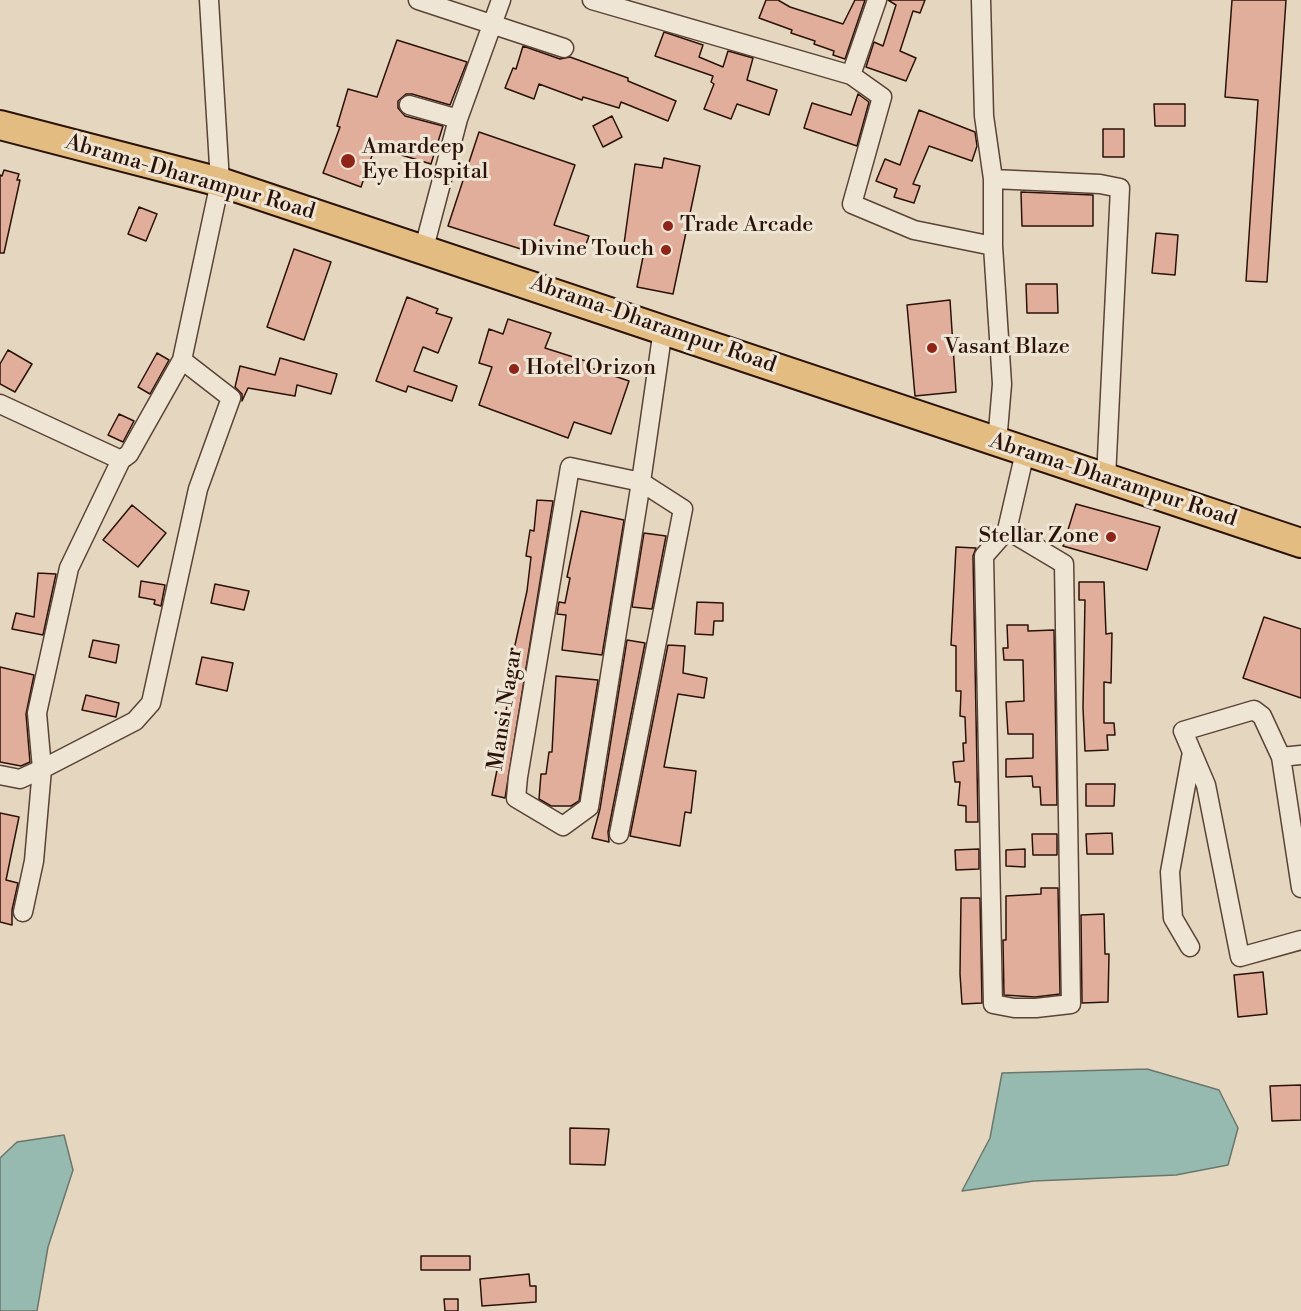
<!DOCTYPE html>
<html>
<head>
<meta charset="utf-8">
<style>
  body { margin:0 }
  canvas { display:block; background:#e5d7bf }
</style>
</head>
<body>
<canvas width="1301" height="1311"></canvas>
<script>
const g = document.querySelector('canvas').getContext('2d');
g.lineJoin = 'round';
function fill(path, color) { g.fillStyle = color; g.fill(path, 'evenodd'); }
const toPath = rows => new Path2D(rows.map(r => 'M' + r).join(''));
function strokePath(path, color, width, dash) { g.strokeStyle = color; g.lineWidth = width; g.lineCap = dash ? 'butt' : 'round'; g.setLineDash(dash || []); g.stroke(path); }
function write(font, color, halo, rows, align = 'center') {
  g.font = font + ' "Libre Bodoni",serif'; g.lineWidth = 6; g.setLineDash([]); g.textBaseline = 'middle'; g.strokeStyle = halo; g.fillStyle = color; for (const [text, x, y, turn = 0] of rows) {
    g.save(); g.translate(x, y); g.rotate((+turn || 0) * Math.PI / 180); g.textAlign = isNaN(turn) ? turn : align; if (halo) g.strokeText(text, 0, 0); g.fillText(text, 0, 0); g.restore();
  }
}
const water = toPath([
  [1147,1069,1219,1090,1238,1128,1228,1165,1176,1175,1034,1181,962,1191,990,1138,1002,1073,1147,1069],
  [64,1135,73,1170,48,1247,37,1311,0,1311,0,1158,17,1142,64,1135]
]);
fill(water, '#96baaf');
strokePath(water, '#6b776c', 1.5);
const building = toPath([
  [766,0,778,0,790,7,843,24,855,0,865,0,845,59,833,55,834,51,814,44,815,41,791,33,792,30,759,18,766,0],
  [888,0,925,0,920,13,913,11,900,51,916,58,906,81,866,67,874,42,883,46,896,5,888,0],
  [1232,0,1286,0,1267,282,1246,281,1258,100,1225,97,1232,0],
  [664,32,703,45,699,57,723,67,728,51,753,58,747,80,777,90,769,115,737,104,731,119,704,109,714,84,711,82,713,76,655,56,664,32],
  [397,40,467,62,450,105,412,94,406,94,398,101,398,108,405,116,443,126,431,164,375,147,361,187,323,173,340,127,337,126,348,89,377,97,397,40],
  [523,46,560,59,570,57,628,78,628,81,676,101,668,121,621,102,619,108,583,97,582,100,539,84,534,99,505,88,513,68,516,69,523,46],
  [858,94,869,102,857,146,804,128,812,103,851,115,858,94],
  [1154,104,1185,104,1185,126,1155,126,1154,104],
  [919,110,975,132,977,146,972,161,929,146,913,184,920,186,914,203,894,197,897,189,876,181,885,159,900,165,919,110],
  [612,116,622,137,603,147,593,126,612,116],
  [1103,129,1124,129,1124,157,1103,157,1103,129],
  [479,132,575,165,554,225,589,236,582,255,548,244,543,256,448,226,479,132],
  [664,158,700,166,673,294,637,287,645,247,624,244,635,164,662,168,664,158],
  [4,170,19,174,17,180,20,180,4,253,0,253,0,175,2,176,4,170],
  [1021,192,1093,195,1093,226,1022,226,1021,192],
  [139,207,157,214,146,241,128,234,139,207],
  [1156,233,1178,235,1175,275,1152,273,1156,233],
  [294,249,331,262,304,340,267,327,294,249],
  [1026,284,1057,284,1058,313,1027,313,1026,284],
  [407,297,438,309,436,313,452,318,438,353,423,347,414,371,457,386,452,401,408,386,406,392,376,381,407,297],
  [950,300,956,392,915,396,907,305,950,300],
  [508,319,551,333,545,348,592,363,591,368,629,381,611,434,574,422,568,438,479,405,492,367,479,363,489,329,503,334,508,319],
  [8,350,32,364,15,392,0,384,0,364,8,350],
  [157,353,169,360,150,394,138,387,157,353],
  [280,358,337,374,331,394,297,385,295,396,248,388,242,401,242,394,235,387,240,366,275,375,280,358],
  [119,414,134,421,123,442,108,435,119,414],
  [537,500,553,501,505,798,492,795,497,770,499,770,513,654,527,591,531,557,526,556,530,530,534,531,537,500],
  [1076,504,1160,527,1147,570,1063,546,1076,504],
  [132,505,166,533,138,567,103,540,132,505],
  [581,511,624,520,602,655,562,650,566,615,557,614,559,602,565,603,570,578,567,577,581,511],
  [644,533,666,536,652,609,632,607,644,533],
  [956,547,976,548,973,556,978,822,966,822,966,806,958,805,960,782,955,782,953,762,964,761,963,743,966,743,965,717,960,716,961,691,956,691,956,646,951,645,956,547],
  [38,573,56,574,43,635,12,629,16,613,34,617,38,573],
  [141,581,165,585,161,606,154,604,155,600,139,597,141,581],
  [1079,582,1104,582,1106,634,1112,633,1111,683,1104,682,1104,723,1114,723,1115,735,1107,735,1108,750,1085,751,1083,708,1085,600,1079,600,1079,582],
  [215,584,249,591,244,610,211,603,215,584],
  [697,602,723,603,723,621,714,621,713,635,695,634,697,602],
  [1264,617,1301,629,1301,698,1243,678,1264,617],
  [1007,625,1028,625,1028,631,1054,630,1057,805,1041,805,1040,787,1033,787,1032,776,1006,777,1006,759,1033,758,1033,734,1008,734,1006,702,1024,701,1023,660,1004,660,1003,648,1008,648,1007,625],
  [93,640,119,645,116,663,89,657,93,640],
  [627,640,645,643,608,832,609,842,592,838,600,809,627,640],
  [668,645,685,646,683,673,707,678,704,698,678,694,664,767,696,771,691,813,685,812,680,846,630,836,668,645],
  [202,657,233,663,227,691,196,684,202,657],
  [0,667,34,675,26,714,30,762,21,766,0,762,0,667],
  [556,676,598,680,579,801,571,806,551,806,539,799,541,774,546,774,549,752,552,752,556,676],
  [86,695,119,703,116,717,82,710,86,695],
  [1086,784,1115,784,1114,806,1086,806,1086,784],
  [0,813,19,817,6,880,18,883,12,910,12,925,0,922,0,813],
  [1112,833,1113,854,1087,854,1086,834,1112,833],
  [1032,834,1057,834,1057,855,1033,855,1032,834],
  [979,849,979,869,956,870,955,850,979,849],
  [1025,849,1025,867,1006,866,1006,850,1025,849],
  [1041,888,1058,888,1060,994,1035,997,1004,995,1003,940,1006,940,1006,896,1041,894,1041,888],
  [961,898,980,898,982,1003,962,1004,960,974,961,898],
  [1104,914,1105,954,1109,954,1108,1002,1082,1003,1081,915,1104,914],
  [1263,972,1267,1014,1238,1017,1234,975,1263,972],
  [1301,1085,1301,1120,1272,1121,1270,1086,1301,1085],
  [570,1128,609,1129,605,1165,570,1164,570,1128],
  [421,1256,470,1256,470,1270,421,1270,421,1256],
  [529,1274,530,1286,536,1286,536,1302,482,1306,480,1279,529,1274],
  [444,1299,458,1299,458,1311,445,1311,444,1299]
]);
fill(building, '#e2ae9c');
strokePath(building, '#2b1208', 1.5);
const minor = toPath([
  [418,0,564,48],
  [592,0,851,75,882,97,852,204,914,230,993,246],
  [981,0,984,116,993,179,993,246,1002,384,997,443],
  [851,75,877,0],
  [409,105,458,119,501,0],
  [993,179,1100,184,1120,188,1106,478],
  [424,248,458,119],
  [0,404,121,460],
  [1007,530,1064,564,1071,1004,1036,1008,1014,1008,993,1004,984,556,1007,530,1025,452],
  [1281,757,1301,755],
  [0,775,20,779,42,769,135,721,151,703,198,489,231,398,182,360],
  [619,834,683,509,641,482,589,807,563,826,516,798,518,777,570,467,641,482,663,329],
  [1301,888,1281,757,1262,716,1254,710,1183,731,1206,785,1240,957,1301,940],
  [23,912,34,861,42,769,37,713,69,568,121,460,129,454,182,360,220,182,209,0],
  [1190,947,1173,918,1170,872,1192,752]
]);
const primary = toPath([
  [0,125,220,182,1301,543]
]);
strokePath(minor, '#5a4336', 21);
strokePath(primary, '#2b1208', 32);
strokePath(minor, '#eee5d5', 18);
strokePath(primary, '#e2bc80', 28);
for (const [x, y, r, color] of [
  [348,161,8,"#8f2418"],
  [668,226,6,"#8f2418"],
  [666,250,6,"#8f2418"],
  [932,348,6,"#8f2418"],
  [514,369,6,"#8f2418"],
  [1111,537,6,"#8f2418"]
]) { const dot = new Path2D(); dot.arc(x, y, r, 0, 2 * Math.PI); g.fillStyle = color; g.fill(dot); strokePath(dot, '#eee5d5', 2); }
write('22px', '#2b1208', '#eee5d5', [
  ["Amardeep",362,148],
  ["Eye Hospital",362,173],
  ["Trade Arcade",680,226],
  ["Divine Touch",654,250,"right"],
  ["Vasant Blaze",944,348],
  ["Hotel Orizon",526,369],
  ["Stellar Zone",1099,537,"right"]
], 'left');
write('22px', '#2b1208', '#eee5d5', [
  ["Abrama-Dharampur Road",190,178,16],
  ["Abrama-Dharampur Road",653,325,19],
  ["Abrama-Dharampur Road",1113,481,18],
  ["Mansi Nagar",506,709,-81]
]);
</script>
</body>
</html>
